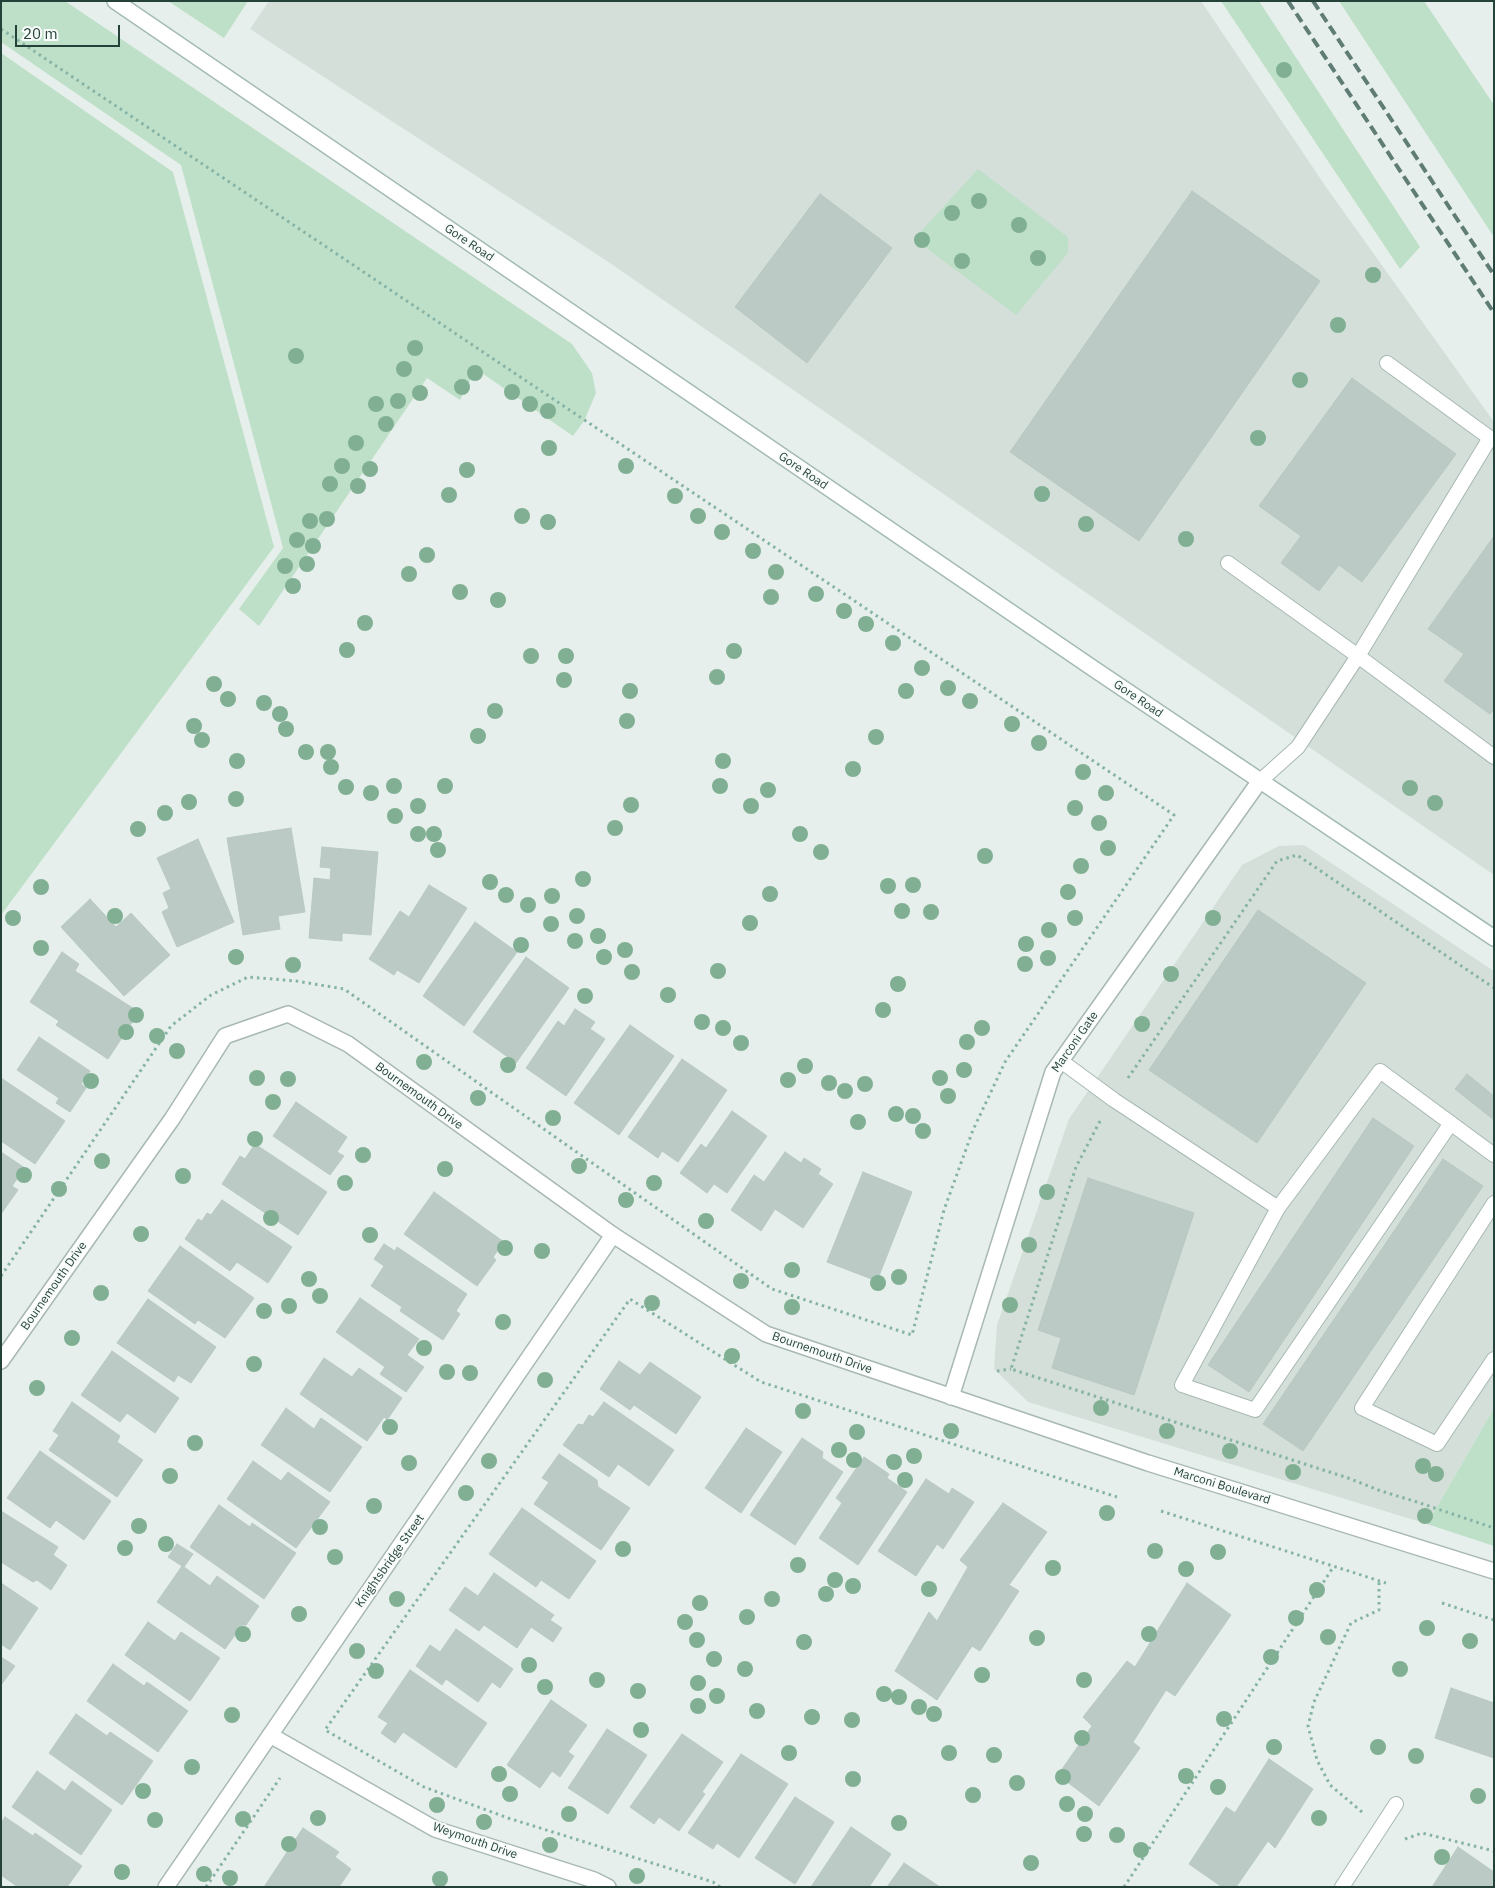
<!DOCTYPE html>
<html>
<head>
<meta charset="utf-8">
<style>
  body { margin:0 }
  #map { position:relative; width:1495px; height:1888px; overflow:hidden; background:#e6efeb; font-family:"IBM Plex Sans",sans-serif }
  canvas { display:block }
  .frame { position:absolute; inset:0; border:2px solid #24423a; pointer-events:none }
  .scale { position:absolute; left:15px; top:25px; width:105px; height:22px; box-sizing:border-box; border:2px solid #24423a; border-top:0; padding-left:6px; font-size:15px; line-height:18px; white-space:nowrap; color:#24423a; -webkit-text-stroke:4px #f7fbf9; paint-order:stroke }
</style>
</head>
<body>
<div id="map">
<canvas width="1495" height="1888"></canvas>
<div class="frame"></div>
<div class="scale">20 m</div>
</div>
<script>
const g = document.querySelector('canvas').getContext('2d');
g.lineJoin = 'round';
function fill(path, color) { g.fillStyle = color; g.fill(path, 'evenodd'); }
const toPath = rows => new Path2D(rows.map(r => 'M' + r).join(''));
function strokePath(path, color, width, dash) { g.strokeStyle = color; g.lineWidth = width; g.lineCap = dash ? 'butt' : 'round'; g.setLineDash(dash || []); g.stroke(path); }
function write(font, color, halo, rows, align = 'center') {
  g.font = font + ' "IBM Plex Sans",sans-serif'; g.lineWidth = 4; g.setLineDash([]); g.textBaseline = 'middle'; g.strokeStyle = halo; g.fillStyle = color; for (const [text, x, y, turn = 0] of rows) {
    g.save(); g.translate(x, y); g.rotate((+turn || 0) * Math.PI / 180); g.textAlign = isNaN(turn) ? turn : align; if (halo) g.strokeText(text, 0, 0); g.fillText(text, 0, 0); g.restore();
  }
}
fill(toPath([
  [269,1,1201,1,1326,187,1494,422,1494,875,607,261,250,29],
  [1304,845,1494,971,1494,1408,1427,1524,1028,1402,994,1369,997,1325,1069,1119,1242,865,1279,846]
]), '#d4dfda');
fill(toPath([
  [1,1,65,1,572,344,592,373,596,393,584,421,573,436,476,369,460,400,427,378,259,626,239,609,283,548,181,165,1,42],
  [168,1,248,1,224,38],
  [1221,1,1259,1,1420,247,1400,269],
  [1339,1,1424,1,1494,105,1494,237],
  [1,53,173,172,274,547,1,915],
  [978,169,1068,237,1068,253,1016,315,914,239],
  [1494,1408,1494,1546,1427,1524]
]), '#bfe0c8');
const building = toPath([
  [1192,191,1320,281,1139,541,1010,452,1192,191],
  [820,194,892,248,807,363,735,307,820,194],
  [1352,378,1456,454,1362,582,1339,565,1319,591,1281,563,1301,536,1259,506,1352,378],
  [1494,536,1494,709,1490,714,1444,681,1464,654,1428,629,1494,536],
  [291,828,305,912,278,916,280,929,243,935,227,838,291,828],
  [198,839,234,922,177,947,162,912,169,908,163,893,171,889,157,858,198,839],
  [322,847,378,852,371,935,342,933,342,941,309,938,314,878,330,880,331,868,320,867,322,847],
  [429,885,467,908,419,983,397,970,394,975,369,959,400,911,409,917,429,885],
  [90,899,116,927,131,913,170,955,124,996,61,927,90,899],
  [1258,910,1366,983,1257,1143,1149,1070,1258,910],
  [475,922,517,952,464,1026,423,996,475,922],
  [62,952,79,964,75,971,139,1012,108,1059,56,1025,59,1021,30,1002,62,952],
  [526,957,569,988,516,1063,473,1032,526,957],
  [575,1009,595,1022,590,1029,605,1039,566,1096,526,1068,558,1021,564,1026,575,1009],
  [630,1025,674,1056,619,1135,574,1103,630,1025],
  [39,1037,90,1071,81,1084,86,1088,70,1112,56,1103,59,1098,17,1070,39,1037],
  [682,1059,727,1090,678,1162,662,1151,658,1158,628,1137,682,1059],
  [1467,1074,1494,1096,1494,1120,1455,1089,1467,1074],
  [1,1078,65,1121,35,1164,1,1141,1,1078],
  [296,1102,347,1137,337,1152,344,1156,330,1175,273,1136,296,1102],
  [732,1111,767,1136,727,1193,714,1184,707,1193,680,1173,701,1144,706,1148,732,1111],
  [1373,1118,1414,1146,1249,1392,1208,1365,1373,1118],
  [255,1144,327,1192,298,1235,222,1184,240,1156,245,1159,255,1144],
  [1,1152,25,1168,12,1186,18,1190,1,1214,1,1152],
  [785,1152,801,1163,804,1158,821,1169,818,1174,833,1184,803,1228,775,1209,761,1231,731,1210,754,1175,764,1182,785,1152],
  [1443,1159,1483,1186,1303,1451,1263,1424,1443,1159],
  [863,1172,912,1192,877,1281,827,1262,863,1172],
  [1088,1178,1194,1213,1134,1395,1052,1368,1061,1338,1038,1330,1088,1178],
  [434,1192,504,1242,493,1257,496,1260,477,1286,404,1234,434,1192],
  [222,1200,292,1247,268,1283,237,1262,230,1271,185,1239,198,1219,202,1221,207,1213,211,1215,222,1200],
  [384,1244,395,1251,397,1247,467,1294,456,1311,460,1314,443,1340,400,1311,402,1307,371,1286,384,1266,374,1259,384,1244],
  [180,1246,254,1298,225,1338,198,1320,195,1324,148,1291,180,1246],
  [360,1298,419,1339,407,1355,424,1367,406,1392,380,1374,385,1367,336,1332,360,1298],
  [148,1299,216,1347,191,1383,178,1375,174,1382,117,1343,148,1299],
  [112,1351,179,1398,155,1433,127,1413,120,1422,81,1395,112,1351],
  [324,1358,352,1377,359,1368,402,1398,387,1420,384,1417,367,1441,300,1394,324,1358],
  [619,1361,640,1375,650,1362,701,1397,676,1434,634,1405,630,1410,600,1389,619,1361],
  [72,1402,120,1436,117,1442,143,1460,117,1497,49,1450,59,1435,53,1431,72,1402],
  [604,1402,674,1450,649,1486,618,1464,609,1477,563,1445,578,1424,583,1425,589,1415,593,1417,604,1402],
  [286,1408,314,1429,321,1418,362,1447,330,1492,261,1445,286,1408],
  [746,1428,782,1452,741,1513,705,1488,746,1428],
  [802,1438,823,1452,822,1458,843,1472,795,1545,750,1515,802,1438],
  [40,1451,111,1501,84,1540,56,1520,50,1528,7,1498,40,1451],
  [559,1454,597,1480,598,1487,630,1508,601,1550,534,1504,549,1482,542,1478,559,1454],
  [864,1457,889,1474,887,1478,907,1492,858,1565,819,1538,842,1503,836,1498,864,1457],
  [253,1461,281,1481,288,1472,330,1502,296,1548,227,1499,253,1461],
  [926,1479,949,1494,952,1488,974,1502,943,1549,937,1544,916,1576,878,1551,926,1479],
  [1003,1503,1047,1532,1009,1585,1019,1591,980,1651,972,1646,937,1700,895,1671,929,1612,937,1621,968,1567,960,1560,1003,1503],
  [219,1505,250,1527,252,1523,296,1553,264,1599,190,1547,219,1505],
  [522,1508,596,1561,569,1599,541,1580,536,1587,489,1554,522,1508],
  [1,1511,58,1547,53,1555,67,1565,51,1590,37,1580,33,1582,1,1562,1,1511],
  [177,1544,193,1554,184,1567,210,1586,217,1576,259,1606,246,1625,242,1625,225,1649,157,1602,182,1566,168,1557,177,1544],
  [494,1573,554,1615,550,1620,562,1628,553,1642,531,1627,517,1648,484,1625,479,1631,449,1610,465,1587,478,1596,494,1573],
  [1,1583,38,1608,10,1650,1,1644,1,1583],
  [1187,1583,1231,1615,1175,1696,1166,1690,1133,1742,1140,1748,1099,1806,1058,1775,1092,1726,1083,1717,1127,1661,1135,1667,1187,1583],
  [148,1622,175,1641,181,1632,220,1658,190,1701,125,1655,148,1622],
  [456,1629,513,1669,500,1688,492,1682,478,1702,446,1679,442,1685,416,1666,430,1645,440,1652,456,1629],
  [1,1657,15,1666,1,1685,1,1657],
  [113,1664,144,1686,147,1682,188,1711,158,1752,87,1701,113,1664],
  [410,1670,487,1723,456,1768,403,1732,395,1743,381,1733,388,1723,378,1717,410,1670],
  [1451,1688,1494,1703,1494,1758,1435,1738,1451,1688],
  [551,1700,587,1725,568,1752,574,1756,560,1777,552,1771,540,1788,507,1765,551,1700],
  [76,1714,107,1736,110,1732,153,1761,122,1805,49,1753,76,1714],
  [607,1729,647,1755,608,1814,568,1788,607,1729],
  [682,1734,723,1762,702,1792,705,1794,679,1831,659,1817,654,1824,630,1807,682,1734],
  [741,1754,788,1784,739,1858,717,1843,713,1849,688,1833,741,1754],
  [1269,1759,1313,1789,1275,1848,1268,1841,1236,1887,1222,1887,1189,1864,1226,1807,1235,1813,1269,1759],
  [37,1771,65,1791,72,1781,112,1810,81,1855,12,1807,37,1771],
  [795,1797,834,1822,795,1884,755,1858,795,1797],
  [5,1817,33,1836,35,1833,82,1866,67,1887,18,1887,1,1875,1,1823,5,1817],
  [851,1827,891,1854,869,1887,811,1887,851,1827],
  [303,1828,339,1852,335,1857,351,1869,339,1887,264,1887,303,1828],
  [1458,1847,1494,1872,1494,1887,1432,1887,1458,1847],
  [904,1863,940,1887,887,1887,904,1863]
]);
fill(building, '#bbcac4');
strokePath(building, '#b8c9c2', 1);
const service = toPath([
  [1228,563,1358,656,1494,757],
  [1259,782,1298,747,1358,656,1490,438,1387,363],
  [1061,1061,1114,1100,1278,1208,1182,1385,1255,1410,1451,1123],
  [1494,1203,1362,1408,1437,1444,1494,1359],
  [1278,1208,1380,1071,1494,1155],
  [1342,1887,1396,1804]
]);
const minor = toPath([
  [270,1735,435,1829,594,1880,608,1887],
  [166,1887,613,1235]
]);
const tertiary = toPath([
  [1,1361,172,1119,225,1036,288,1014,348,1044,613,1235,766,1334,1148,1463,1494,1571],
  [951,1397,1053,1072,1259,782]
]);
const secondary = toPath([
  [115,1,1094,669,1494,938]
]);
strokePath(service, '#a8b8b2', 16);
strokePath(minor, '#a8b8b2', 18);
strokePath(tertiary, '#a8b8b2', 18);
strokePath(secondary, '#a4bbb3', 18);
strokePath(toPath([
  [1,29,1174,815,1005,1062,973,1130,944,1210,912,1335,772,1289,344,989,296,981,248,977,211,995,171,1026,1,1276],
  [1128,1078,1277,861,1297,855,1494,988],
  [1100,1121,1076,1167,1011,1369,1348,1478,1381,1491,1417,1502,1494,1528],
  [997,1371,1011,1369],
  [1161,1511,1386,1583],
  [1442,1603,1494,1620],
  [1362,1812,1330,1785,1317,1760,1308,1726,1314,1702,1351,1623,1379,1610,1379,1581],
  [1405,1839,1422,1833,1494,1851],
  [206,1887,280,1778],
  [720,1887,713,1882,508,1818,424,1787,325,1730,630,1299,761,1382,1117,1497],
  [1124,1887,1334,1566]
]), '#86b3a5', 3, [2.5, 4]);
strokePath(service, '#fff', 14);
strokePath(minor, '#fff', 15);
strokePath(tertiary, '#fff', 15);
strokePath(secondary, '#fff', 15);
strokePath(toPath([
  [1288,1,1494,313],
  [1313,1,1494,275]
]), '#5f7d75', 4, [10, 5]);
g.fillStyle = '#80af93';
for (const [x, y] of [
  [1284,70],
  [979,201],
  [952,213],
  [1019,225],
  [922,240],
  [1038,258],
  [962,261],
  [1373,275],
  [1338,325],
  [415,348],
  [296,356],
  [404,369],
  [475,373],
  [1300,380],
  [462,387],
  [512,392],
  [420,393],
  [398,401],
  [376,404],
  [530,404],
  [548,411],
  [386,424],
  [1258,438],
  [356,443],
  [549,448],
  [342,466],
  [626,466],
  [370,469],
  [467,470],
  [330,484],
  [358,486],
  [1042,494],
  [449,495],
  [675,496],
  [522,516],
  [698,516],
  [327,519],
  [310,521],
  [548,522],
  [1086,524],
  [722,532],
  [1186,539],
  [297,540],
  [313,546],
  [753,551],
  [427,555],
  [307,564],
  [285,566],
  [776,572],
  [409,574],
  [293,586],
  [460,592],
  [816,594],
  [771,597],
  [498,600],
  [844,611],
  [365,623],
  [866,624],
  [893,643],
  [347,650],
  [734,651],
  [531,656],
  [566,656],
  [922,668],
  [717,677],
  [564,680],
  [214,684],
  [948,688],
  [630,691],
  [906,691],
  [228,699],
  [970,701],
  [264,703],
  [495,711],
  [280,714],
  [627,721],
  [1012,724],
  [194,726],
  [286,729],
  [478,736],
  [876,737],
  [202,740],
  [1039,743],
  [306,752],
  [328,752],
  [237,761],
  [723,761],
  [331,767],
  [853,769],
  [1083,772],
  [394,786],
  [445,786],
  [720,786],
  [346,787],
  [1410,788],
  [768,790],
  [371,793],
  [1106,793],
  [236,799],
  [189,802],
  [1435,803],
  [631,805],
  [418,806],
  [751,806],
  [1075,808],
  [165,813],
  [395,816],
  [1099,823],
  [615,828],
  [138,829],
  [418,834],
  [434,834],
  [800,834],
  [1108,848],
  [438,850],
  [821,852],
  [985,856],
  [1081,866],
  [583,879],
  [490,882],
  [913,885],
  [888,886],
  [41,887],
  [1068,892],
  [770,894],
  [506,895],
  [552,896],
  [528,905],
  [902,911],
  [931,912],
  [115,916],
  [577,916],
  [13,918],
  [1075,918],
  [1213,918],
  [750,923],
  [551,924],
  [1049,930],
  [598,936],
  [575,941],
  [1026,944],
  [521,945],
  [41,948],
  [625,950],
  [236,957],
  [604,957],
  [1048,958],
  [1025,964],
  [293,965],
  [718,971],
  [632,972],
  [1171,974],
  [898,984],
  [668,995],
  [585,996],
  [883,1010],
  [136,1015],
  [702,1022],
  [1142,1024],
  [723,1028],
  [982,1028],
  [126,1032],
  [157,1036],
  [967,1042],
  [741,1043],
  [177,1051],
  [424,1062],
  [508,1065],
  [805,1066],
  [964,1070],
  [257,1078],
  [940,1078],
  [288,1079],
  [788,1080],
  [91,1081],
  [829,1083],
  [865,1084],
  [845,1091],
  [948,1096],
  [478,1098],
  [273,1102],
  [896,1114],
  [913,1116],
  [553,1118],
  [858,1122],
  [923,1131],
  [255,1139],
  [363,1155],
  [102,1161],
  [579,1166],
  [445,1169],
  [24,1175],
  [183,1176],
  [345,1183],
  [654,1183],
  [59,1189],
  [1047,1192],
  [626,1200],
  [271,1218],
  [706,1221],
  [141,1234],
  [370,1235],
  [1029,1245],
  [505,1248],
  [542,1251],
  [792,1270],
  [899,1277],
  [309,1279],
  [741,1281],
  [878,1283],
  [101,1293],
  [320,1296],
  [652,1303],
  [1010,1305],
  [289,1306],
  [792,1307],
  [264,1311],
  [503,1322],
  [72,1338],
  [424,1348],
  [732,1356],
  [254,1364],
  [447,1372],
  [470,1373],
  [545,1380],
  [37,1388],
  [1101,1408],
  [803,1411],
  [390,1427],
  [951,1431],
  [1167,1431],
  [857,1432],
  [195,1443],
  [839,1450],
  [1230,1451],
  [914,1456],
  [854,1460],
  [489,1461],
  [894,1462],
  [409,1463],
  [1423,1466],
  [1293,1472],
  [1436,1474],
  [170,1476],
  [905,1480],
  [466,1493],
  [374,1506],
  [1107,1513],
  [1425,1516],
  [139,1526],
  [320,1527],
  [166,1544],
  [125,1548],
  [623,1549],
  [1155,1551],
  [1218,1552],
  [335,1557],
  [798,1565],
  [1053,1568],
  [1186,1569],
  [835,1580],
  [853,1586],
  [929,1589],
  [1317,1590],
  [826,1594],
  [397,1599],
  [772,1599],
  [700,1603],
  [299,1614],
  [747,1617],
  [1296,1618],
  [685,1622],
  [1427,1628],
  [243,1634],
  [1149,1634],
  [1328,1637],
  [1037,1638],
  [697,1640],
  [1470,1641],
  [804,1642],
  [357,1651],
  [1271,1657],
  [714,1659],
  [529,1665],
  [745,1669],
  [1400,1669],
  [376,1671],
  [982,1675],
  [597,1680],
  [1084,1680],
  [698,1683],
  [545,1687],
  [638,1691],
  [884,1694],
  [717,1696],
  [899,1697],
  [698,1706],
  [919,1707],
  [757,1711],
  [934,1714],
  [232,1715],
  [812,1717],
  [1224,1719],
  [852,1720],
  [641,1730],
  [1082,1738],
  [1274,1747],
  [1378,1747],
  [789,1753],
  [949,1753],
  [994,1755],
  [1416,1756],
  [192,1767],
  [499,1774],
  [1186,1776],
  [1063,1777],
  [853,1779],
  [1017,1783],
  [1218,1787],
  [143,1791],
  [510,1794],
  [973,1795],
  [1478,1796],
  [1067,1804],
  [437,1805],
  [569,1814],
  [1085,1814],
  [318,1818],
  [1319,1818],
  [243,1819],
  [155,1820],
  [484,1822],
  [899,1823],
  [1084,1834],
  [1117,1835],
  [289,1844],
  [550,1845],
  [1141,1850],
  [1442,1857],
  [1031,1863],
  [122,1872],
  [204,1874],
  [637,1876],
  [230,1878],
  [440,1879]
]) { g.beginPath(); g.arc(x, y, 8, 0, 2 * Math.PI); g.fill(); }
write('12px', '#24423a', '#f7fbf9', [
  ["Gore Road",469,243,34],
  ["Gore Road",803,471,34],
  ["Gore Road",1138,699,34],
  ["Marconi Gate",1075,1042,-55],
  ["Bournemouth Drive",419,1096,36],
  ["Bournemouth Drive",54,1286,-55],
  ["Bournemouth Drive",822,1353,19],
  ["Marconi Boulevard",1222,1486,17],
  ["Knightsbridge Street",390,1561,-55],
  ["Weymouth Drive",475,1841,19]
]);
</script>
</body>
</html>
